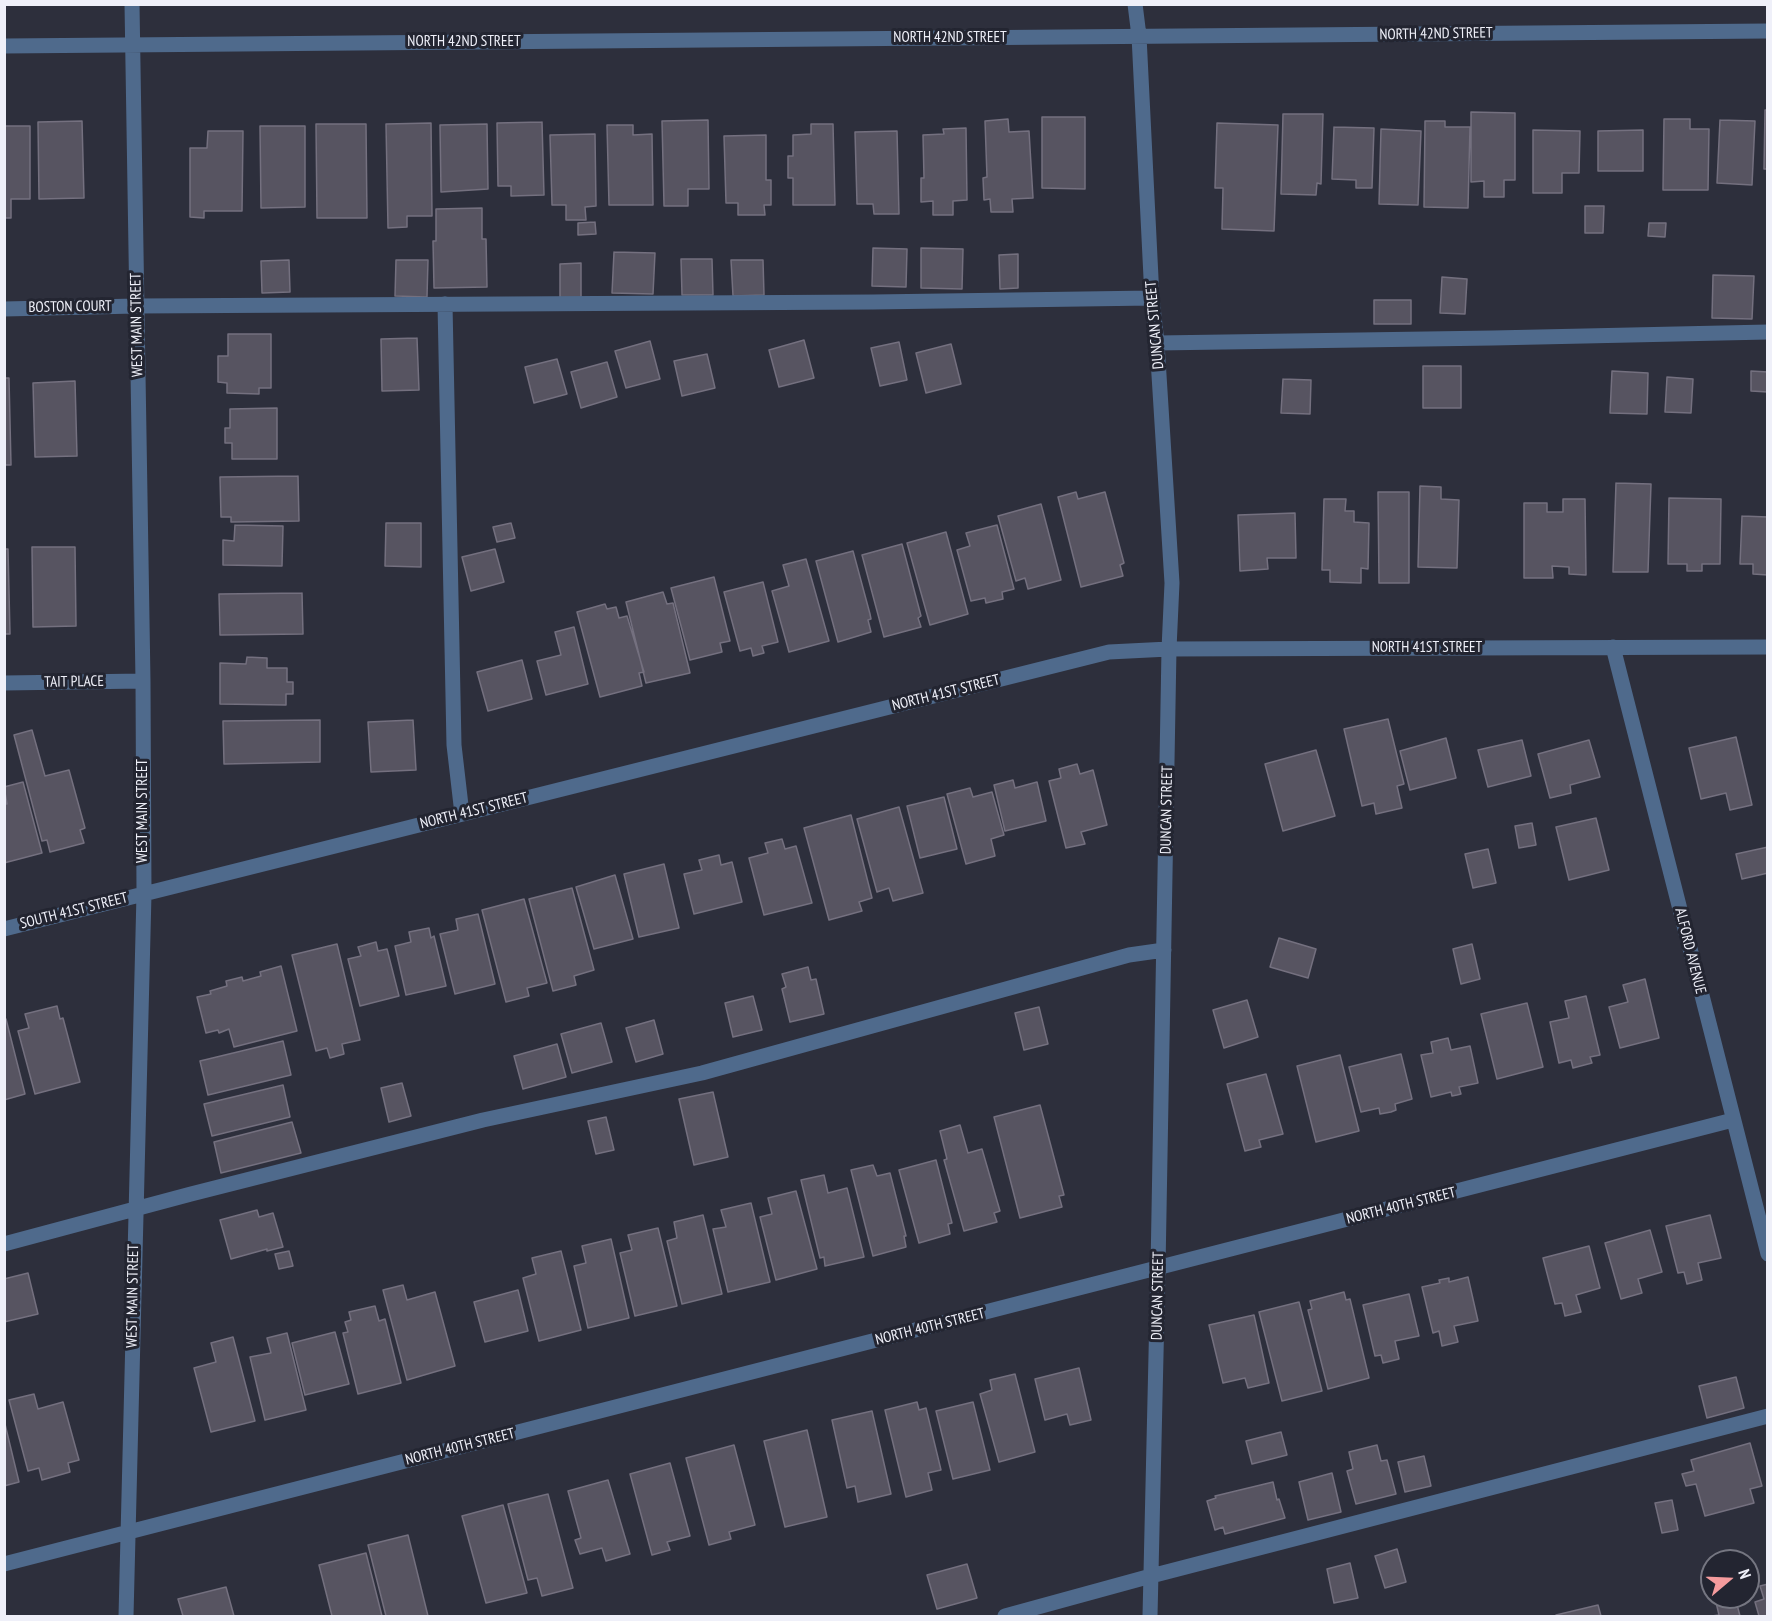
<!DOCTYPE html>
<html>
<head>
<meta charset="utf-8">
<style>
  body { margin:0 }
  #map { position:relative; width:1772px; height:1621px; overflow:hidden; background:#2d2f3c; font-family:"PT Sans Narrow",sans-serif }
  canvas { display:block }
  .frame { position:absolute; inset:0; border:6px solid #eff0f9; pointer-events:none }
  .north { position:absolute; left:1700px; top:1549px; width:60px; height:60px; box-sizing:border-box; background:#232531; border:2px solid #757681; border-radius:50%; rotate:71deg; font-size:16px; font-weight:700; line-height:24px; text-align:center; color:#eff0f9 }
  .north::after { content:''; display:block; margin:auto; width:21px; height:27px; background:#f59b9d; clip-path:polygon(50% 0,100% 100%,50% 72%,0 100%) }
</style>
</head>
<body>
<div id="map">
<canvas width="1772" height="1621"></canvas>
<div class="frame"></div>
<div class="north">N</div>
</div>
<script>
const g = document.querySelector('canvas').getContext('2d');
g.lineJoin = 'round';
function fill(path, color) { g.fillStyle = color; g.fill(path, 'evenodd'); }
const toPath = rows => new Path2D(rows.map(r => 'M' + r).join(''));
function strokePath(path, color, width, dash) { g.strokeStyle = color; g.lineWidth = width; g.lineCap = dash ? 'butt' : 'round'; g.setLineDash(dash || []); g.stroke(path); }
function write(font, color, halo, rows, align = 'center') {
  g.font = font + ' "PT Sans Narrow",sans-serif'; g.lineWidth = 6; g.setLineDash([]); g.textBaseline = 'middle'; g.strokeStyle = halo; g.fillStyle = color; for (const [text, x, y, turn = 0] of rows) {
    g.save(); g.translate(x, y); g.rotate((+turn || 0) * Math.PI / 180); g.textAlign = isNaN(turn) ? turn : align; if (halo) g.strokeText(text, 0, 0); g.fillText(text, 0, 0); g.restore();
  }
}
const building = toPath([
  [1765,110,1768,110,1768,169,1764,169,1765,110],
  [1471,112,1515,113,1515,180,1504,180,1504,197,1484,197,1484,181,1471,182,1471,112],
  [1283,114,1323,114,1321,184,1317,183,1316,195,1281,194,1283,114],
  [1042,117,1085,117,1085,189,1042,188,1042,117],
  [1008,119,1009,132,1029,131,1033,198,1012,199,1013,212,991,212,990,199,984,200,983,178,987,177,985,121,1008,119],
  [1664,119,1690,119,1690,129,1709,129,1708,190,1663,190,1664,119],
  [708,120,709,189,688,189,688,206,664,206,662,121,708,120],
  [1720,120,1755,121,1752,185,1717,183,1720,120],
  [82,121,84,198,39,199,38,122,82,121],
  [1425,121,1445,121,1445,127,1470,127,1468,208,1424,207,1425,121],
  [542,122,544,195,511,196,511,186,498,186,497,123,542,122],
  [431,123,432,216,407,216,407,227,388,228,386,124,431,123],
  [1217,123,1278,125,1274,231,1222,229,1223,188,1215,188,1217,123],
  [316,124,366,124,367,218,317,218,316,124],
  [487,124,488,189,441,192,440,125,487,124],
  [811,124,833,124,835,205,793,205,793,178,788,178,788,156,793,156,793,135,811,134,811,124],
  [607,125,633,125,633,135,652,134,653,205,609,205,607,125],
  [4,126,30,126,30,199,11,199,11,218,4,218,4,126],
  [260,126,305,126,305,207,261,208,260,126],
  [1334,127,1374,128,1372,188,1356,188,1356,180,1332,179,1334,127],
  [966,128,967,200,953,201,953,215,933,215,933,201,921,202,921,178,924,178,923,135,944,134,943,129,966,128],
  [1381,129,1421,131,1418,205,1379,204,1381,129],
  [1533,130,1580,131,1579,173,1562,173,1562,193,1533,193,1533,130],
  [1643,130,1643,171,1598,171,1598,131,1643,130],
  [208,131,243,131,242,211,204,211,204,218,190,217,190,148,207,148,208,131],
  [897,131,899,214,874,214,873,204,857,204,855,132,897,131],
  [595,134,596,206,585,207,586,220,566,220,566,205,552,205,550,135,595,134],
  [766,135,766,180,771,180,771,205,764,205,765,215,738,215,738,203,726,203,724,136,766,135],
  [1585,206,1604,206,1603,233,1585,233,1585,206],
  [482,208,482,239,486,239,487,287,434,288,433,241,436,241,436,209,482,208],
  [595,222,596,234,578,235,578,223,595,222],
  [1649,223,1666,223,1665,237,1648,236,1649,223],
  [873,248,907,249,906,287,872,286,873,248],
  [921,248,963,249,962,289,921,288,921,248],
  [614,252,655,253,653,294,612,293,614,252],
  [1018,254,1018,288,1000,289,999,255,1018,254],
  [681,259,712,259,713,295,682,295,681,259],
  [289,260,290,292,262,293,261,261,289,260],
  [396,260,428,260,427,297,395,296,396,260],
  [731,260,763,260,764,295,733,296,731,260],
  [581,263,581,298,560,298,560,264,581,263],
  [1713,275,1754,276,1752,319,1712,318,1713,275],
  [1442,277,1467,279,1465,314,1440,313,1442,277],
  [1374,300,1411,300,1411,324,1374,324,1374,300],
  [228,334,271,334,271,388,259,388,259,394,227,393,227,383,218,382,218,356,228,356,228,334],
  [417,338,419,390,382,391,381,339,417,338],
  [804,340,814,378,779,387,769,350,804,340],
  [650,341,660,379,626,388,615,351,650,341],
  [899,342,907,380,880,386,871,348,899,342],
  [951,344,961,384,926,393,916,353,951,344],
  [707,354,715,388,682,396,674,361,707,354],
  [557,359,567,394,534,403,525,367,557,359],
  [607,362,617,397,581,408,571,372,607,362],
  [1423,366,1461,366,1461,408,1423,408,1423,366],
  [1612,371,1648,373,1647,414,1610,413,1612,371],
  [1751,371,1768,372,1768,392,1751,391,1751,371],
  [1667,377,1693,379,1691,413,1665,412,1667,377],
  [4,378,9,378,11,465,4,465,4,378],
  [1283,379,1311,380,1310,414,1281,413,1283,379],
  [75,381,77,456,35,457,33,383,75,381],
  [277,408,277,459,232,459,232,443,225,443,225,428,230,428,230,409,277,408],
  [298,476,299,521,231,522,231,517,221,517,220,477,298,476],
  [1616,483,1651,484,1648,572,1613,572,1616,483],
  [1420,486,1441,487,1441,499,1459,500,1457,568,1418,567,1420,486],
  [1076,492,1078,499,1105,492,1124,563,1120,565,1123,576,1081,587,1058,497,1076,492],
  [1378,492,1409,492,1409,583,1379,583,1378,492],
  [1669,498,1721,499,1720,564,1702,564,1702,571,1687,571,1687,564,1668,564,1669,498],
  [1324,499,1346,499,1345,511,1354,511,1354,522,1369,523,1368,569,1361,568,1361,583,1330,582,1330,570,1322,570,1324,499],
  [1563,499,1585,499,1586,575,1569,574,1569,567,1552,566,1553,578,1524,578,1524,503,1547,503,1547,512,1563,512,1563,499],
  [1041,504,1061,580,1028,589,1025,578,1016,581,998,516,1041,504],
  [1295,513,1296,558,1267,558,1268,569,1240,571,1238,515,1295,513],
  [1742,516,1768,517,1768,575,1753,574,1753,564,1740,564,1742,516],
  [386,523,421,523,421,567,385,566,386,523],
  [511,523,515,538,497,542,493,527,511,523],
  [235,525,283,526,282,566,223,565,223,540,234,541,235,525],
  [997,525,1014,589,1002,592,1003,599,986,603,985,598,971,601,957,550,970,546,966,533,997,525],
  [946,532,968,614,930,625,907,543,946,532],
  [902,544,921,616,918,618,921,627,884,637,862,555,902,544],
  [32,547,75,547,76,626,33,627,32,547],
  [4,549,8,549,10,634,4,634,4,549],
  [495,549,504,582,471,591,462,557,495,549],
  [853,551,870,614,871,619,868,620,871,632,838,642,816,561,853,551],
  [806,559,829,641,789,652,772,591,789,586,783,565,806,559],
  [714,577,730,641,720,643,722,652,690,660,671,588,714,577],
  [763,582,778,642,762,646,764,653,753,656,751,648,740,651,724,592,763,582],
  [663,592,667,604,673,603,690,673,646,683,626,602,663,592],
  [302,593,303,634,220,635,219,594,302,593],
  [605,604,607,609,616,607,619,618,627,616,644,672,639,673,642,686,600,697,577,612,605,604],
  [574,627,588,684,546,695,537,661,561,655,555,632,574,627],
  [247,657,267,658,267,668,287,668,287,682,293,682,293,694,286,694,286,705,220,704,220,663,246,664,247,657],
  [522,660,532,699,488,711,477,672,522,660],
  [1388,719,1404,784,1397,786,1402,808,1376,814,1374,803,1362,806,1344,729,1388,719],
  [320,720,320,762,224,764,223,721,320,720],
  [413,720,416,770,371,772,368,722,413,720],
  [32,730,45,776,69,770,85,828,80,830,84,843,50,852,47,840,42,841,14,735,32,730],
  [1736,737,1752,805,1730,810,1726,793,1701,799,1689,748,1736,737],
  [1446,738,1456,778,1410,790,1400,751,1446,738],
  [1522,740,1531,776,1488,787,1478,750,1522,740],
  [1589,740,1600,777,1570,785,1571,793,1550,798,1538,754,1589,740],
  [1316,750,1335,816,1283,831,1265,764,1316,750],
  [1077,764,1080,774,1093,770,1107,825,1081,832,1085,844,1066,848,1049,781,1061,778,1059,769,1077,764],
  [1013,780,1015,788,1037,782,1046,821,1005,831,994,785,1013,780],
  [23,782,42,853,4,863,4,804,7,804,4,787,23,782],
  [970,788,973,797,992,792,1004,835,991,839,995,856,966,864,947,794,970,788],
  [944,797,957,849,920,858,907,806,944,797],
  [899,807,923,893,893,901,889,888,877,892,857,819,899,807],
  [851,815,872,898,859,902,862,911,829,920,804,828,851,815],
  [1596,818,1609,870,1569,880,1556,827,1596,818],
  [1532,823,1536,845,1519,848,1515,826,1532,823],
  [782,839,785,849,796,846,812,903,764,915,749,858,768,853,765,843,782,839],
  [1768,847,1768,873,1742,879,1736,854,1768,847],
  [1488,849,1496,883,1473,888,1465,854,1488,849],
  [719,855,721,865,732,862,742,902,694,914,684,874,702,870,699,860,719,855],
  [664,864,679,928,639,937,624,874,664,864],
  [615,875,633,939,594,949,576,887,615,875],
  [572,888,594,970,574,976,576,985,553,991,529,899,572,888],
  [524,899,547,983,527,988,529,996,506,1002,482,910,524,899],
  [478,914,495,984,455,994,440,934,458,930,456,919,478,914],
  [429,928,431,938,434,936,446,986,406,995,395,946,411,942,409,932,429,928],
  [1279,938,1316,949,1308,978,1270,967,1279,938],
  [376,942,378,951,387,949,399,996,360,1006,348,959,361,956,358,947,376,942],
  [337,944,360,1040,342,1044,344,1054,330,1058,327,1048,316,1051,292,955,337,944],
  [1472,944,1480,979,1461,984,1453,949,1472,944],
  [281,966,297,1031,234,1047,229,1029,219,1033,218,1030,206,1033,197,997,211,994,210,991,227,986,226,981,242,977,243,981,261,976,260,972,281,966],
  [808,967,811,980,816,979,824,1014,790,1022,782,989,786,987,782,974,808,967],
  [1645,979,1659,1038,1620,1048,1609,1007,1628,1002,1623,985,1645,979],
  [753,996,762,1030,733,1037,725,1003,753,996],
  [1586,996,1600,1055,1590,1057,1592,1063,1573,1068,1571,1060,1559,1063,1550,1022,1569,1018,1565,1001,1586,996],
  [1247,1000,1258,1037,1224,1048,1213,1010,1247,1000],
  [1527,1003,1543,1067,1497,1079,1481,1014,1527,1003],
  [57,1006,60,1019,63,1018,80,1082,35,1094,18,1031,29,1028,25,1014,57,1006],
  [1039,1007,1048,1044,1024,1050,1015,1013,1039,1007],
  [6,1019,25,1094,4,1100,4,1020,6,1019],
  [654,1020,663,1054,636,1062,626,1028,654,1020],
  [601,1023,612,1062,572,1073,561,1034,601,1023],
  [1448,1038,1451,1050,1470,1046,1478,1083,1459,1087,1461,1094,1457,1095,1452,1096,1451,1092,1431,1097,1421,1055,1433,1053,1431,1042,1448,1038],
  [283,1041,291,1075,208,1095,200,1061,283,1041],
  [557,1044,566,1077,523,1089,514,1056,557,1044],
  [1401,1054,1412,1099,1395,1104,1396,1110,1391,1112,1380,1114,1379,1108,1361,1112,1349,1067,1401,1054],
  [1340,1055,1359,1131,1316,1142,1297,1066,1340,1055],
  [1266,1074,1283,1134,1259,1140,1261,1147,1245,1151,1227,1084,1266,1074],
  [402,1083,411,1116,389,1122,381,1088,402,1083],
  [283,1085,290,1117,212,1136,204,1104,283,1085],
  [713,1092,728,1157,694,1165,679,1099,713,1092],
  [1040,1105,1064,1195,1059,1196,1062,1207,1020,1218,994,1117,1040,1105],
  [606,1117,614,1150,596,1154,588,1121,606,1117],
  [292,1122,301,1153,221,1173,214,1142,292,1122],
  [960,1125,968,1153,982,1149,1000,1211,994,1213,997,1222,964,1231,944,1160,947,1159,940,1131,960,1125],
  [936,1160,952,1223,948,1224,950,1234,919,1243,899,1170,936,1160],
  [873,1165,877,1176,890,1173,906,1236,904,1236,906,1247,873,1256,851,1170,873,1165],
  [824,1175,828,1193,847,1188,864,1257,825,1266,824,1257,820,1258,801,1180,824,1175],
  [796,1191,817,1269,776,1280,760,1217,772,1214,768,1198,796,1191],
  [751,1203,770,1282,728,1292,713,1229,726,1227,721,1210,751,1203],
  [257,1210,259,1217,273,1213,283,1247,267,1251,267,1249,231,1259,220,1220,257,1210],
  [703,1215,722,1294,682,1304,667,1241,677,1238,674,1222,703,1215],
  [1710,1215,1721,1258,1698,1263,1702,1280,1687,1284,1684,1272,1678,1273,1666,1226,1710,1215],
  [658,1228,677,1306,635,1316,620,1253,632,1250,628,1235,658,1228],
  [1650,1230,1662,1272,1638,1279,1642,1293,1621,1299,1605,1243,1650,1230],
  [611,1239,629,1318,588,1328,574,1266,586,1263,582,1246,611,1239],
  [1589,1246,1600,1288,1576,1295,1581,1312,1565,1316,1562,1303,1555,1304,1543,1258,1589,1246],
  [289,1251,293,1266,279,1269,275,1254,289,1251],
  [561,1251,581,1330,539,1341,523,1278,536,1274,532,1258,561,1251],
  [28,1273,38,1314,4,1322,4,1279,28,1273],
  [1468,1277,1478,1321,1454,1326,1458,1342,1442,1346,1439,1331,1433,1333,1422,1287,1440,1283,1439,1280,1449,1278,1449,1282,1468,1277],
  [403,1285,407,1300,435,1292,455,1366,407,1380,383,1290,403,1285],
  [518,1290,528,1331,485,1342,474,1302,518,1290],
  [1344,1292,1346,1300,1350,1299,1369,1378,1328,1389,1308,1310,1312,1309,1310,1301,1344,1292],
  [1409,1294,1419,1336,1395,1341,1399,1359,1383,1363,1381,1355,1375,1356,1363,1305,1409,1294],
  [1299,1302,1322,1391,1282,1401,1259,1312,1299,1302],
  [375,1306,379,1321,385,1319,401,1383,358,1394,343,1333,348,1332,345,1322,351,1320,349,1312,375,1306],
  [1254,1315,1269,1383,1248,1388,1245,1378,1223,1383,1209,1325,1254,1315],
  [335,1332,349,1384,305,1395,292,1343,335,1332],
  [287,1333,306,1410,265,1420,250,1357,271,1353,267,1338,287,1333],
  [233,1337,255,1421,211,1432,194,1368,216,1362,211,1343,233,1337],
  [1079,1368,1091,1420,1070,1425,1067,1414,1045,1420,1035,1379,1079,1368],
  [1015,1374,1035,1452,999,1462,980,1394,992,1390,990,1380,1015,1374],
  [1736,1377,1744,1408,1707,1418,1699,1386,1736,1377],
  [34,1394,38,1409,63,1402,79,1460,68,1463,70,1472,42,1480,39,1468,28,1471,9,1400,34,1394],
  [917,1402,919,1410,926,1408,941,1470,928,1473,932,1490,906,1497,885,1410,917,1402],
  [973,1402,990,1470,953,1479,936,1411,973,1402],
  [872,1411,891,1494,858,1502,855,1486,847,1488,832,1420,872,1411],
  [4,1420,19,1482,4,1486,4,1420],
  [807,1430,827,1517,785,1527,764,1441,807,1430],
  [1281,1432,1287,1455,1252,1464,1246,1441,1281,1432],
  [1750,1443,1762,1486,1750,1489,1754,1503,1705,1516,1696,1484,1686,1486,1682,1474,1694,1471,1691,1460,1750,1443],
  [734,1445,755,1525,729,1532,731,1539,709,1545,686,1458,734,1445],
  [1377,1445,1381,1461,1387,1460,1396,1494,1356,1504,1347,1471,1353,1469,1349,1452,1377,1445],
  [1424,1456,1431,1486,1405,1492,1398,1462,1424,1456],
  [670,1463,690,1536,667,1542,670,1550,652,1555,630,1474,670,1463],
  [1332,1473,1341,1512,1308,1520,1299,1482,1332,1473],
  [608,1480,630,1554,606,1561,602,1548,580,1554,575,1540,581,1538,568,1491,608,1480],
  [1273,1482,1277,1500,1279,1499,1285,1518,1225,1534,1223,1527,1215,1530,1207,1501,1216,1498,1215,1496,1273,1482],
  [548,1494,573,1588,542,1596,537,1578,528,1580,508,1504,548,1494],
  [1672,1500,1678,1530,1662,1533,1655,1503,1672,1500],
  [503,1505,527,1593,486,1603,462,1516,503,1505],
  [408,1535,428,1616,386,1616,368,1545,408,1535],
  [1397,1549,1406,1582,1385,1588,1375,1556,1397,1549],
  [366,1553,382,1616,332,1616,319,1565,366,1553],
  [1350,1563,1358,1598,1334,1603,1327,1569,1350,1563],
  [967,1564,977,1598,937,1609,927,1575,967,1564],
  [1768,1584,1768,1616,1759,1616,1755,1602,1764,1599,1760,1586,1768,1584],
  [226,1587,234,1616,183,1616,178,1599,226,1587],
  [1719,1597,1735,1597,1740,1616,1712,1616,1719,1615,1715,1598,1719,1597],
  [1598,1605,1601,1616,1556,1616,1556,1615,1598,1605]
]);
fill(building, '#575461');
strokePath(building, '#74707f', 1.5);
strokePath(toPath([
  [1135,4,1139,36,1152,298,1157,343,1172,583,1169,649,1158,1268,1150,1616],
  [4,46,1768,31],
  [445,304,454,745,462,814],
  [4,309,136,306,873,302,1152,298],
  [1157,343,1493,338,1768,332],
  [1613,647,1768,1254],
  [4,683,143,681],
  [4,929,1109,652,1169,649,1768,647],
  [4,1244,191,1194,483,1120,702,1073,1129,955,1164,950],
  [4,1564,1733,1120],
  [126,1616,144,894,143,681,132,4],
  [1005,1616,1151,1576,1768,1416]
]), '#4f6a8c', 15);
write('15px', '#eff0f9', '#232531', [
  ["NORTH 42ND STREET",1436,34,-1],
  ["NORTH 42ND STREET",950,38],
  ["NORTH 42ND STREET",464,42],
  ["BOSTON COURT",70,307,-1],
  ["WEST MAIN STREET",137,325,-91],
  ["DUNCAN STREET",1155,325,-95],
  ["NORTH 41ST STREET",1427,648],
  ["TAIT PLACE",74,682,-1],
  ["NORTH 41ST STREET",946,693,-14],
  ["DUNCAN STREET",1167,810,-89],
  ["WEST MAIN STREET",143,811,-90],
  ["NORTH 41ST STREET",474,811,-14],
  ["SOUTH 41ST STREET",74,911,-14],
  ["ALFORD AVENUE",1690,951,76],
  ["NORTH 40TH STREET",1401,1206,-14],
  ["WEST MAIN STREET",133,1296,-89],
  ["DUNCAN STREET",1158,1296,-89],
  ["NORTH 40TH STREET",930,1327,-14],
  ["NORTH 40TH STREET",460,1447,-14]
]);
</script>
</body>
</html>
